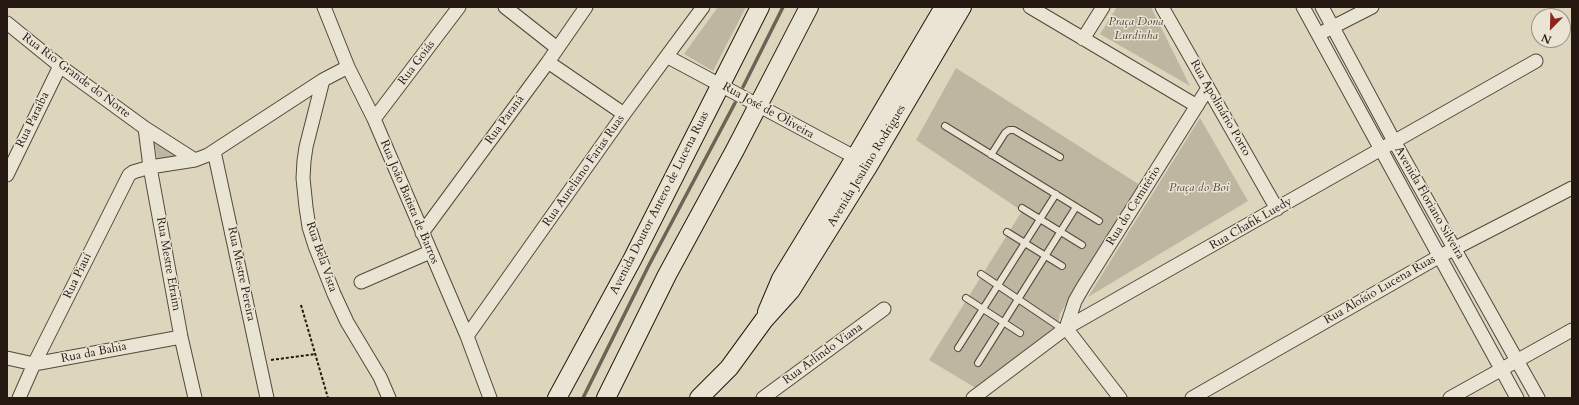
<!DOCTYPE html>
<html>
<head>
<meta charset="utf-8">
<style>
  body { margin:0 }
  #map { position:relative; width:1579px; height:405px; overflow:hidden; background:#ddd6bd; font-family:Cardo,serif }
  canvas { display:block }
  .frame { position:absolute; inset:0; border:8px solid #251810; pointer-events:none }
  .north { position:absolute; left:1531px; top:8px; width:40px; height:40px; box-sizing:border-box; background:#e9e4d4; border:1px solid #9b9286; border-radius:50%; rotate:203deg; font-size:11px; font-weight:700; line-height:16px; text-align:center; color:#251810 }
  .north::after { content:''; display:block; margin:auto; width:14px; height:18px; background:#8f2418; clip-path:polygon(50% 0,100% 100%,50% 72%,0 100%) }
</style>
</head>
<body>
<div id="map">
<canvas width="1579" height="405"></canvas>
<div class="frame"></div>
<div class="north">N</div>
</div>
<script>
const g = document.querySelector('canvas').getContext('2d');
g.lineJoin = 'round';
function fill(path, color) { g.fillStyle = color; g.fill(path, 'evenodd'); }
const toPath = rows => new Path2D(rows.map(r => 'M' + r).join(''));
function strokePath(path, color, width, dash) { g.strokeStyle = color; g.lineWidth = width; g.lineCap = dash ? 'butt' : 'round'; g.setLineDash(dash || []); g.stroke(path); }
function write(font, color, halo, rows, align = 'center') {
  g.font = font + ' Cardo,serif'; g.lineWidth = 3; g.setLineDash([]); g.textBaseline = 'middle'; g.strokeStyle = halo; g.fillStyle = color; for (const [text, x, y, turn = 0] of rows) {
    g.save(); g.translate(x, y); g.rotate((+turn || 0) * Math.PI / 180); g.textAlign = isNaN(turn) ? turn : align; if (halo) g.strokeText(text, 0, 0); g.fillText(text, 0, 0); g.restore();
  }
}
fill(toPath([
  [718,7,746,7,713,71,684,54],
  [1117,7,1151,7,1190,86,1100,34],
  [956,68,1140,185,1060,314,1056,334,979,390,929,360,1022,211,916,140],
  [1200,118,1248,201,1088,297],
  [154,139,177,155,158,161]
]), '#beb6a0');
strokePath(toPath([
  [743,87,783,7],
  [583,398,649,265,735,103]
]), '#6e6354', 3.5);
const lane = toPath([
  [945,126,1099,221],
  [991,155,1005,133,1009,130,1014,130,1060,157],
  [1022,208,1082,245],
  [1007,232,1062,266],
  [981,274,1064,330],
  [966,298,1020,333],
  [958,348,1056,194],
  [978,363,1076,207]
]);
const street = toPath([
  [324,7,348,67,374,119,467,336,490,398],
  [505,7,557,48],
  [1030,7,1197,106],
  [1162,7,1277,209],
  [1303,7,1517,398],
  [1322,7,1394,141,1538,398],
  [7,23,60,66,145,128,195,160],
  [1325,31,1372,7],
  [1083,39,1103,7],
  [668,57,862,161],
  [548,62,624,114],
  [323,80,306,147,304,161,303,178,306,207,309,227,315,246,334,294,347,322,380,377,389,398],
  [374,119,459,7],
  [145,128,150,167,181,337,195,398],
  [214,151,267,398],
  [7,175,60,66],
  [422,233,548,62,586,7],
  [361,282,430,252],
  [1066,328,1075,301,1083,287,1208,88],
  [1066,328,1120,398],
  [467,336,624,114,703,7],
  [7,358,34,364,181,337],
  [19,398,34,364,129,175,133,172,150,167,195,160,208,155,323,80,348,67],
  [763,398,884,309],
  [973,398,1066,328,1536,61],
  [1192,398,1440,256,1572,188],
  [1450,398,1572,330]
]);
const secondary = toPath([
  [767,312,781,279,855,158,944,7],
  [557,398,632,260,760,7],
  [606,398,667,275,735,150,809,7],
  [699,398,729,368,764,320,791,290,869,165,962,7]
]);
strokePath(lane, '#53483b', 8);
strokePath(street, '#53483b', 15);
strokePath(secondary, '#251810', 20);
strokePath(toPath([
  [301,305,328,398],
  [271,360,316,354]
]), '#251810', 2, [3, 2]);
strokePath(lane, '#e9e4d4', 6);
strokePath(street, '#e9e4d4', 13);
strokePath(secondary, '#e9e4d4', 18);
write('italic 12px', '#53473b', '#e9e4d4', [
  ["Praça Dona",1136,22],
  ["Lurdinha",1136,36],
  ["Praça do Boi",1199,188]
]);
write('12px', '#251810', '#e9e4d4', [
  ["Rua Goiás",417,63,-53],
  ["Rua Rio Grande do Norte",76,76,37],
  ["Rua Apolinário Porto",1220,108,60],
  ["Rua José de Oliveira",768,111,29],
  ["Rua Paraíba",33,120,-64],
  ["Rua Paraná",505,120,-54],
  ["Avenida Jesulino Rodrigues",867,166,-59],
  ["Rua Aureliano Farias Ruas",584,171,-55],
  ["Rua João Batista de Barros",409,202,67],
  ["Avenida Doutor Antero de Lucena Ruas",660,203,-63],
  ["Avenida Floriano Silveira",1429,203,60],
  ["Rua do Cemitério",1134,206,-58],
  ["Rua Chafik Luedy",1251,224,-30],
  ["Rua Bela Vista",321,257,71],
  ["Rua Mestre Efraim",168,264,80],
  ["Rua Mestre Pereira",241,274,78],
  ["Rua Piauí",78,276,-64],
  ["Rua Aloísio Lucena Ruas",1380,290,-30],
  ["Rua da Bahia",94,353,-11],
  ["Rua Arlindo Viana",823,354,-36]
]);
</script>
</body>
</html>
